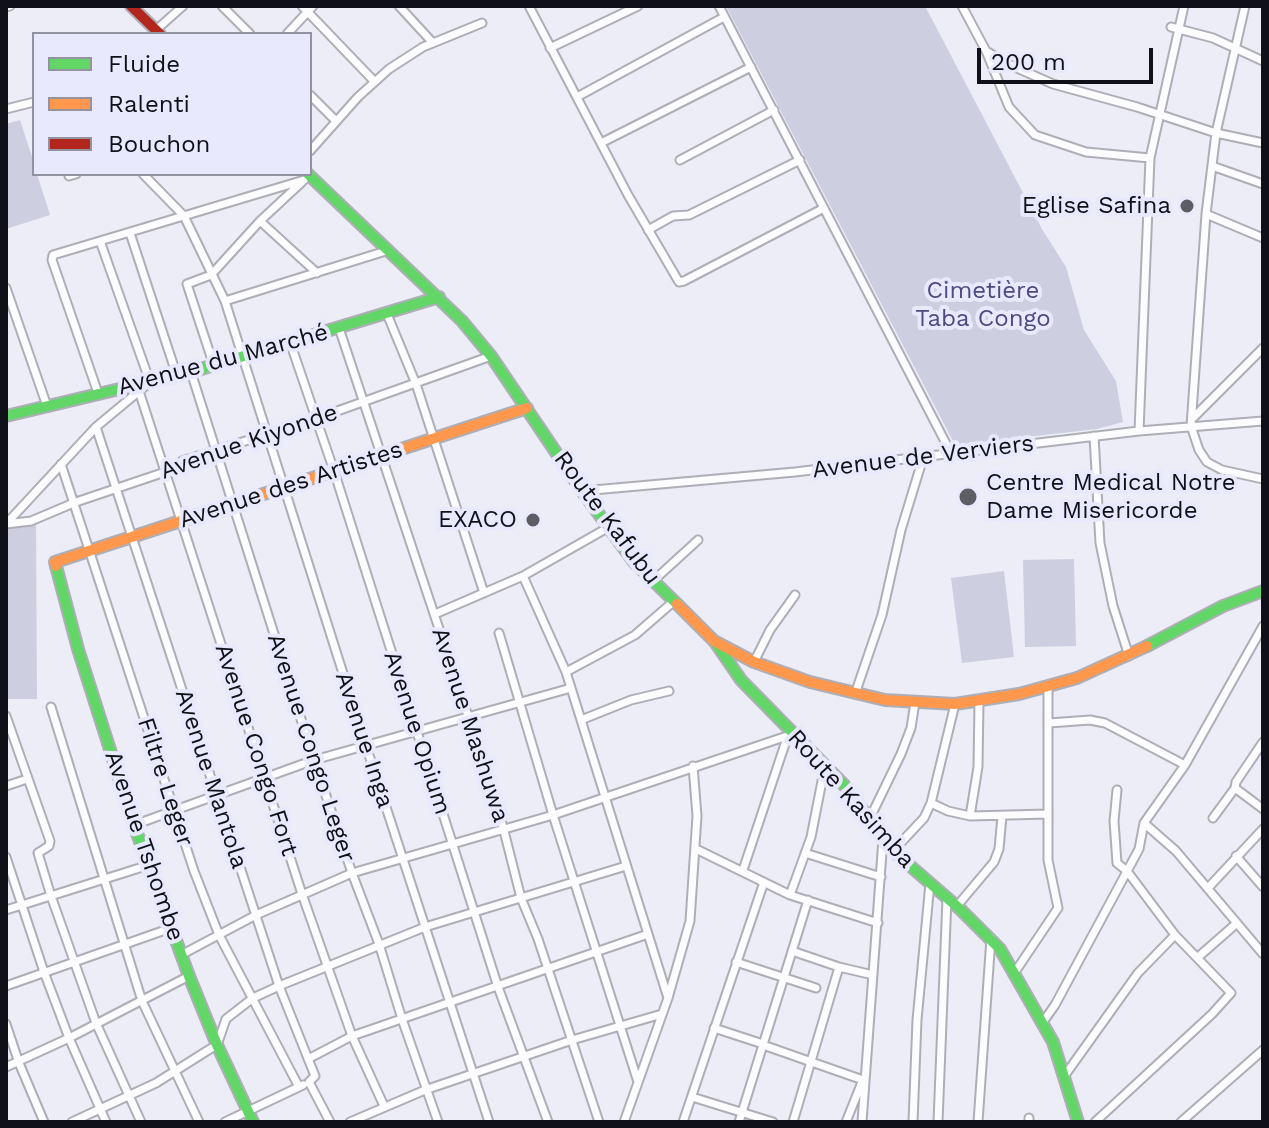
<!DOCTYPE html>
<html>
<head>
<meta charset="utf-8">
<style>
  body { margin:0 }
  #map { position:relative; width:1269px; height:1128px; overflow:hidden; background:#ededf8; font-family:"Work Sans",sans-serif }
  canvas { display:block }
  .frame { position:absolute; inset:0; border:8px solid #101018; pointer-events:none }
  .legend { position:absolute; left:32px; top:32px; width:280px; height:144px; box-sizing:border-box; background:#e8e9fd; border:2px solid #9292a1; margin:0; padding:10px 14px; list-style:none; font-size:24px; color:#101018 }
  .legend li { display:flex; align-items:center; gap:16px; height:40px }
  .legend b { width:40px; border:2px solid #9292a1 }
  .scale { position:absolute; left:977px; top:48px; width:176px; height:36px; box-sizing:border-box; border:4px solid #101018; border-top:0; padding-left:10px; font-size:24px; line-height:28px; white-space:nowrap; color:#101018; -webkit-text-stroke:6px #e8e9fd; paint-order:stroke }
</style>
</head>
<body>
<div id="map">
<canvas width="1269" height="1128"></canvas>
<div class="frame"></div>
<ul class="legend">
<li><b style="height:10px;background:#63d668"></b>Fluide</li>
<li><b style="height:10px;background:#ff974d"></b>Ralenti</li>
<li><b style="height:10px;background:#b3261e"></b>Bouchon</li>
</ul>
<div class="scale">200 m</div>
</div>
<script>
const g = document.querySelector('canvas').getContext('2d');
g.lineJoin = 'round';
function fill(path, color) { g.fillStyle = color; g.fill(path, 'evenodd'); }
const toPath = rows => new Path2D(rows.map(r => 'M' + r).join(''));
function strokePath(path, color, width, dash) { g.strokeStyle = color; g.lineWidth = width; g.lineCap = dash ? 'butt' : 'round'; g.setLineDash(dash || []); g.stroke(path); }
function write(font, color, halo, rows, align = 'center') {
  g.font = font + ' "Work Sans",sans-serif'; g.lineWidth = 8; g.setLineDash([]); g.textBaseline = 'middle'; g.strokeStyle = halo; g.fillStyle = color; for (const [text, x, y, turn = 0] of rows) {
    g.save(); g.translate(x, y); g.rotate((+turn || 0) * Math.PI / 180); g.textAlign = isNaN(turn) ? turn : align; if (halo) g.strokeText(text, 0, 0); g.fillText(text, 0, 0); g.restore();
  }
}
fill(toPath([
  [726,6,925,6,1042,229,1066,267,1084,330,1116,381,1123,422,1097,429,955,445],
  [20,120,34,163,34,174,37,174,50,215,6,229,6,124],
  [6,523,36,523,37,699,6,699],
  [1074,559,1076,646,1025,647,1023,560],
  [1004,571,1014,657,962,663,951,578]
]), '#cdcee0');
const street = toPath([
  [222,6,250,34],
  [302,6,374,81],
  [399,6,433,43],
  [529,6,628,195,679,282,684,281,824,208],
  [719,6,952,455],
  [962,6,986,51,1009,107,1035,135,1086,152,1150,158],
  [1245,6,1216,133,1206,214,1191,426,1199,450,1207,462,1222,470,1263,479],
  [6,7,10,6],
  [1171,27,1213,38,1263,61],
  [156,30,183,6],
  [287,34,313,6],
  [550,48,638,6],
  [986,51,1008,64,1053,84,1137,107,1216,133,1263,143],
  [310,95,336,121],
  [577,97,724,17],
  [6,109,34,102],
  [601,143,751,67],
  [310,151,358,97,389,69,423,47,482,23],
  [680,160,774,110],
  [1212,166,1263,184],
  [143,174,184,216,225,301,366,746,489,1122],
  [69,176,76,174],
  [1206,214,1263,238],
  [260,221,317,273],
  [648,230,673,216,689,215,800,160],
  [130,233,177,376],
  [6,288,47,406],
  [225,301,389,250],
  [387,314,416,384,484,593],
  [339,328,468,716,503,827,521,898,538,939,599,1122],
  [290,342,334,471,498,987,548,1122],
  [214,366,187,284,211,275,260,221,302,182],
  [191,372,314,760,352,873,379,944,402,1019,438,1122],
  [139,391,302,894,352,1036,384,1106],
  [98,393,52,260,53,255,304,180],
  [1194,417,1263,348],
  [96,427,279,986,315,1076,309,1082,330,1122],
  [1139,431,1150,158,1184,6],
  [1094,436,1100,543,1113,606,1129,656],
  [61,464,194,871,219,935,299,1087],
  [582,491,795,472,1139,431,1263,421],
  [6,524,31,521,76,502,165,472,182,461,315,419,491,356],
  [6,524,96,427,150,382,100,241],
  [523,576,566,672,668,998],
  [652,582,698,540],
  [435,614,523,576,609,527],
  [499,633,553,815,638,1082],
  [754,662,770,630,795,595],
  [566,672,635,635,673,602],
  [855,694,882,615,901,530,923,458],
  [51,707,142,1001,199,1122],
  [6,716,50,841,49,846,38,853,51,896,96,1023,141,1122],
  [581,720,631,700,669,691],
  [1049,723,1090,720,1105,723,1185,765],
  [1263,742,1236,782,1235,788,1263,809],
  [6,786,27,779],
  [931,803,948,811,970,816,1048,814],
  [970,816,978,767,979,701],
  [1213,818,1235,788],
  [869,820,901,754,911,728,915,702],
  [1144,823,1176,851,1263,954],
  [134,825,314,760,571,688],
  [696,849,790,895,878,923],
  [893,851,924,818,931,803,955,704],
  [805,853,881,877],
  [1236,856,1263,887],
  [6,857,44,972,69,1038,106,1122],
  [743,870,787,738],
  [1208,888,1263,829],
  [790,895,811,837,825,766],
  [957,906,994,862,999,849,1002,816],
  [6,910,149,865],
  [792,951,839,967,873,975],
  [181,955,256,915,352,873,553,815,793,734],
  [1197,958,1237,923],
  [736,962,816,988],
  [1015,972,1058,908,1048,860,1048,687],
  [6,986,171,928],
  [1043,1022,1055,1005,1139,849,1144,823,1185,765,1263,626],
  [6,1024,19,1063,44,1122],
  [714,1028,763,1044],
  [763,1045,863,1080],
  [308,1059,352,1036,648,934],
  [6,1067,69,1038,189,976],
  [1063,1078,1138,973,1175,935],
  [692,1097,773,1122],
  [72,1122,156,1083,210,1049,217,1045,226,1019,253,998,279,986,425,927,626,866],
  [225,1122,303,1085],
  [350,1122,425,1090,572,1040,662,1014],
  [624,1122,668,998,690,921,697,816,693,766],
  [683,1122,764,882],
  [739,1122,808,900],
  [793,1122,839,967],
  [846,1122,862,1082],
  [862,1122,883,839],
  [913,1122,917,1020,930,883],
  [938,1122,947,898],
  [978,1122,991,938],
  [1029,1122,1029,1118],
  [1095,1122,1212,1014,1231,993,1175,935,1127,871,1117,863,1114,821,1117,790],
  [1181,1122,1263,1050]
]);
const fast = toPath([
  [308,174,462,321,491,356,582,491,634,562,677,604],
  [6,416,191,372,439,297],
  [56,566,78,649,134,825,189,976,217,1045,253,1122],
  [715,642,741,680,844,785,893,851,961,910,1000,949,1053,1042,1078,1122],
  [1147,646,1223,606,1263,591]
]);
const slow = toPath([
  [56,566,55,562,527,408],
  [677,604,714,641,754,662,810,682,885,700,955,704,1019,694,1077,678,1147,646]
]);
const jam = toPath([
  [131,6,160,34]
]);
strokePath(street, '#aeaeb7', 11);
strokePath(fast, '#aeaeb7', 14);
strokePath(slow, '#aeaeb7', 14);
strokePath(jam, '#aeaeb7', 14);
strokePath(street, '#fcfcfe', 7);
strokePath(fast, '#63d668', 10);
strokePath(slow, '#ff974d', 10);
strokePath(jam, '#b3261e', 10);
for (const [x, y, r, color] of [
  [1187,206,8,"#5d5d66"],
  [968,497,10,"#5d5d66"],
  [533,520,8,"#5d5d66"]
]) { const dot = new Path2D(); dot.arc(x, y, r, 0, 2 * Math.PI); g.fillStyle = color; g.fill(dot); strokePath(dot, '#e8e9fd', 3); }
write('24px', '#101018', '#e8e9fd', [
  ["Eglise Safina",1171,206],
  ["Centre Medical Notre",986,483,"left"],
  ["Dame Misericorde",986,511,"left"],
  ["EXACO",517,520]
], 'right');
write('24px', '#4d4b80', '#e8e9fd', [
  ["Cimetière",983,291],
  ["Taba Congo",983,319]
]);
write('24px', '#101018', '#e8e9fd', [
  ["Avenue du Marché",223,360,-15],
  ["Avenue Kiyonde",249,442,-19],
  ["Avenue de Verviers",923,457,-7],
  ["Avenue des Artistes",291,485,-18],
  ["Route Kafubu",607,518,53],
  ["Avenue Mashuwa",470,725,72],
  ["Avenue Opium",417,733,72],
  ["Avenue Inga",364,740,72],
  ["Avenue Congo Leger",311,748,72],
  ["Avenue Congo Fort",256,750,72],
  ["Avenue Mantola",211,779,72],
  ["Filtre Leger",165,782,72],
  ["Route Kasimba",851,799,48],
  ["Avenue Tshombe",144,846,71]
]);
</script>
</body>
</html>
